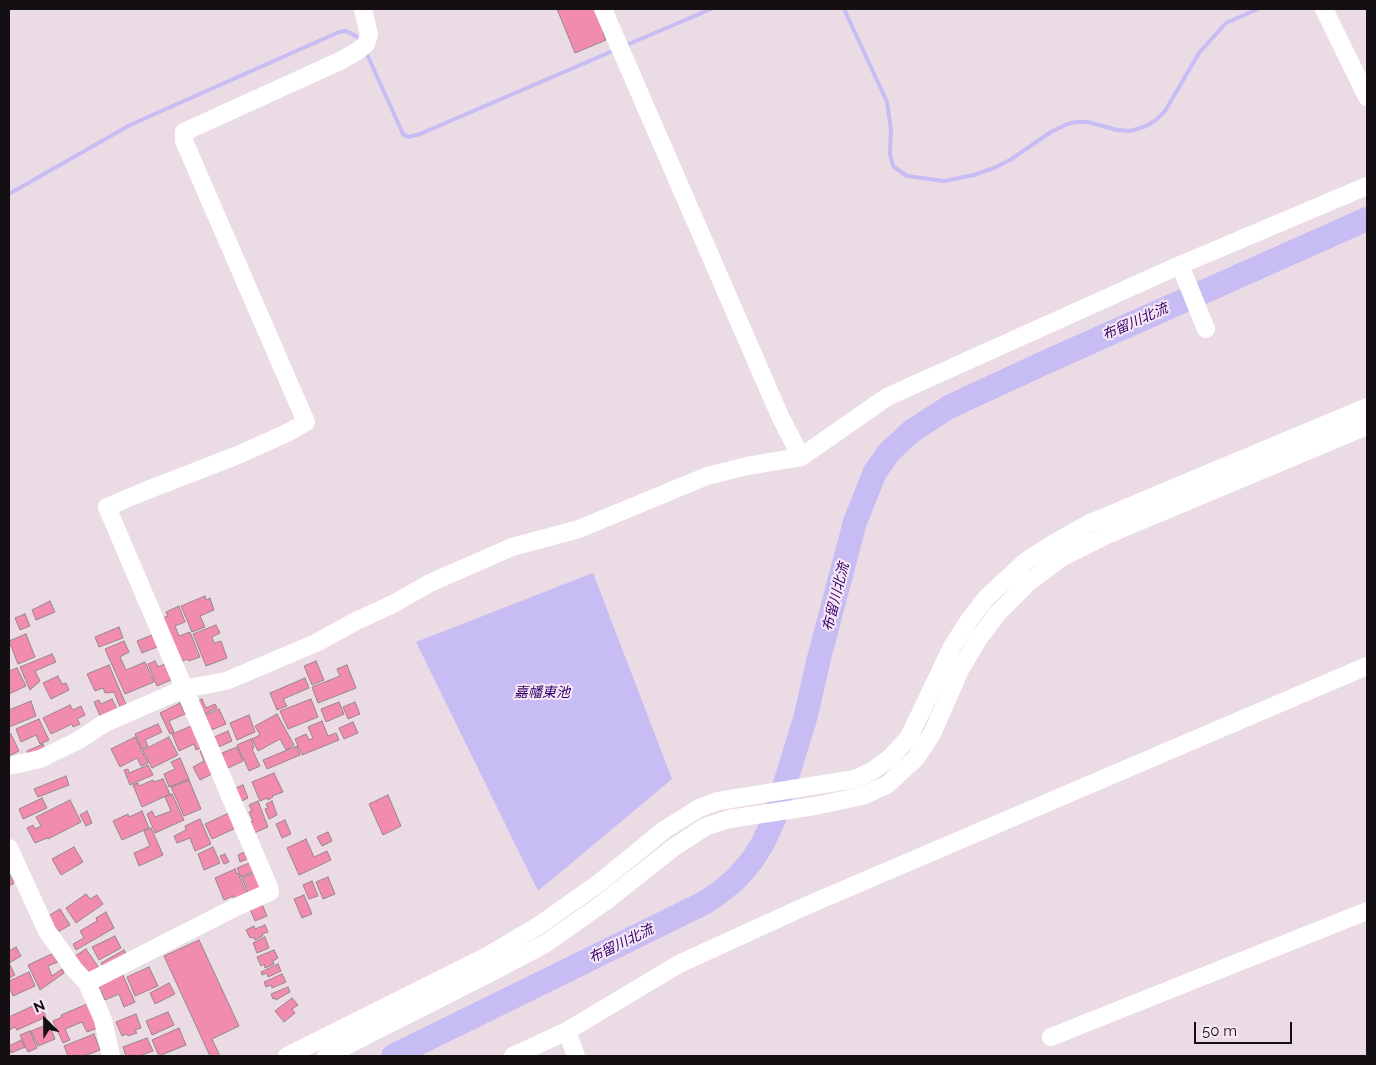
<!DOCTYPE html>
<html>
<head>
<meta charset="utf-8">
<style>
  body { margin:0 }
  #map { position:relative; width:1376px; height:1065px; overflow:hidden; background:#eadbe5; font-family:Raleway,sans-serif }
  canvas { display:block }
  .frame { position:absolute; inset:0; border:10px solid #140f12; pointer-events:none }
  .north { position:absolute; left:20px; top:995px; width:50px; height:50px; -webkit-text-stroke:4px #f7e8f3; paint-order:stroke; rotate:337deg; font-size:14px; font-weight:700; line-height:20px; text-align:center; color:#140f12 }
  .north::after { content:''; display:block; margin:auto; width:18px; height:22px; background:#140f12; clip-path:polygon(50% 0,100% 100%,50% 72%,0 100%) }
  .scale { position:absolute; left:1194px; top:1022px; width:98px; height:22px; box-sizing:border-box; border:2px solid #140f12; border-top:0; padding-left:6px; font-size:15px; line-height:18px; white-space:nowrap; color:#140f12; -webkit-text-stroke:4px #f7e8f3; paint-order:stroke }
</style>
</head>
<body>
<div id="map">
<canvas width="1376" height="1065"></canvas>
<div class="frame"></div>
<div class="north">N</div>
<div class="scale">50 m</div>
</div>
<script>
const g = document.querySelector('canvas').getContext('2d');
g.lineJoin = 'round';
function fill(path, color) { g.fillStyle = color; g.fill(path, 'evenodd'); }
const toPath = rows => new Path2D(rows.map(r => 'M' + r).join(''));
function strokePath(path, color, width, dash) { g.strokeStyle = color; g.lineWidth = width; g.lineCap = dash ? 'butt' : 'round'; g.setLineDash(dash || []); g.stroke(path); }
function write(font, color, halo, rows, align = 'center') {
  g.font = font + ' Raleway,"Noto Sans JP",sans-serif'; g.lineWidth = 4; g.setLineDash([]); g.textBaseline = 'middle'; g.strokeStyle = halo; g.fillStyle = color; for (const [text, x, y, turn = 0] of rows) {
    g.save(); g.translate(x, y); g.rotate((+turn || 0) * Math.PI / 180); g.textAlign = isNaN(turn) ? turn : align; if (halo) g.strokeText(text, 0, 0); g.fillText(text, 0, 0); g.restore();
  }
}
fill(toPath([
  [593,573,672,779,538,891,416,642]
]), '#c7bdf4');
strokePath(toPath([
  [844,9,887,102,891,130,890,154,893,166,907,176,944,181,974,175,994,168,1010,160,1051,132,1067,124,1076,122,1088,122,1117,130,1131,131,1146,126,1156,120,1165,111,1199,53,1226,23,1258,9],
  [624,46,711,9],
  [366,52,403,134,408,137,420,134,615,50],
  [9,194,130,125,339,32,346,31,356,36,361,41]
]), '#c7bdf4', 4);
strokePath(toPath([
  [393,1056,704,903,719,893,737,878,753,859,763,843,774,819,805,719,819,658,855,522,875,472,889,452,912,431,949,407,1046,362,1367,219]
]), '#c7bdf4', 24);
const building = toPath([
  [557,9,598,9,607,32,603,33,606,40,575,53,557,9],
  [205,596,206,600,210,598,214,610,200,616,205,627,192,632,181,606,205,596],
  [50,601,55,612,36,620,32,610,50,601],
  [179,606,185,622,175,626,179,636,190,632,200,657,189,661,188,659,175,664,158,620,168,616,166,612,179,606],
  [25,614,30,626,20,630,15,618,25,614],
  [216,625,220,633,212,637,214,643,221,641,227,658,206,666,193,634,216,625],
  [119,627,123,638,99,647,95,637,119,627],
  [157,633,162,645,142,653,137,641,157,633],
  [26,634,35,657,18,664,9,641,26,634],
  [124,641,129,652,120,657,126,670,145,662,154,682,125,694,105,649,124,641],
  [52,654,56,662,35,671,40,681,30,690,20,667,52,654],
  [155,661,158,667,169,662,175,675,170,677,171,680,157,686,148,664,155,661],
  [316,661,324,680,312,685,304,666,316,661],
  [109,665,128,709,122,712,114,692,105,693,103,688,95,691,87,674,109,665],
  [347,665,356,688,318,703,312,687,340,676,337,669,347,665],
  [17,668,26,686,9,694,9,671,17,668],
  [58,676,62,684,66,683,69,690,51,699,43,683,58,676],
  [305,678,309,688,283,699,287,706,277,710,270,693,305,678],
  [112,699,118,711,101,718,94,702,99,700,101,704,112,699],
  [202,699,206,708,215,704,217,708,200,716,194,703,202,699],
  [311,699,318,717,288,729,280,711,311,699],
  [31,701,36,716,9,727,9,710,31,701],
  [339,702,344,714,326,722,321,709,339,702],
  [355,702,360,714,348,719,343,707,355,702],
  [180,703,185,714,169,721,174,732,170,734,160,713,180,703],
  [70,705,73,710,81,706,85,715,77,719,80,724,73,727,72,724,51,734,43,718,70,705],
  [219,709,226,724,204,733,198,718,219,709],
  [277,714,294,745,286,750,280,739,258,751,252,739,260,735,255,726,277,714],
  [249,715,255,732,237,740,230,723,249,715],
  [39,719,49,740,40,744,36,735,21,742,16,729,39,719],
  [322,721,328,736,336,733,339,740,302,755,295,739,306,734,309,740,313,738,308,727,322,721],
  [353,722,358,733,344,739,339,728,353,722],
  [158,724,162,732,145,740,148,746,142,749,135,734,158,724],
  [196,724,205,746,196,750,194,744,179,751,172,734,196,724],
  [228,731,232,741,216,748,212,738,228,731],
  [11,734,19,751,9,756,9,736,11,734],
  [135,737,148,763,141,766,137,758,120,767,111,749,135,737],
  [169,737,178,755,152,768,143,750,169,737],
  [251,739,254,748,252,749,260,766,249,771,237,745,251,739],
  [43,744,46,752,30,759,27,751,43,744],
  [297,746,300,755,267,769,263,760,297,746],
  [237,747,243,761,224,770,217,755,237,747],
  [207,748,212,774,200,780,193,767,204,761,200,751,207,748],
  [180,758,189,779,169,787,164,774,175,769,171,762,180,758],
  [148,765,153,775,130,785,124,770,128,769,129,773,148,765],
  [274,773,283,792,272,796,273,797,268,800,267,798,260,801,252,782,274,773],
  [66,776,69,785,38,797,34,789,66,776],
  [163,779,170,794,142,807,133,785,138,783,139,786,153,780,154,782,163,779],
  [189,780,201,809,184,816,171,787,189,780],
  [243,785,248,798,237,803,231,790,243,785],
  [172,794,184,820,155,833,147,814,152,811,155,817,171,811,165,797,172,794],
  [388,795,401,826,383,835,369,804,388,795],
  [42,798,47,808,23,819,19,809,42,798],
  [70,800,81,822,48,839,47,838,35,843,27,828,33,825,35,829,41,826,36,817,70,800],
  [258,801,268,827,252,834,248,823,253,821,249,812,252,811,249,805,258,801],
  [272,801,277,815,269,819,265,809,268,808,266,804,272,801],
  [87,811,92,823,86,826,80,815,87,811],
  [142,811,149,828,122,840,113,821,128,814,129,817,142,811],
  [231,812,238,827,212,839,205,824,231,812],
  [200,819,211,844,195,851,190,838,177,843,174,836,186,830,185,826,200,819],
  [285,820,291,834,282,838,276,824,285,820],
  [151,828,163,855,139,866,134,853,150,846,144,831,151,828],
  [328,832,332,841,322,846,317,837,328,832],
  [306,839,314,857,327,851,331,860,299,875,287,848,306,839],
  [74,847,83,862,61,875,52,859,74,847],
  [213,847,220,863,204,870,198,854,213,847],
  [249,850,252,857,240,862,238,855,249,850],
  [225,854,229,862,224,864,220,856,225,854],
  [254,861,257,870,241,877,237,868,254,861],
  [235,869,237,874,238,873,247,894,234,899,233,896,224,900,215,878,235,869],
  [258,871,266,888,249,895,242,878,258,871],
  [9,873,14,883,9,886,9,873],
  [328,877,335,894,323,899,316,882,328,877],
  [312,881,318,896,309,899,303,885,312,881],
  [86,894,90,899,97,895,103,904,76,923,66,908,86,894],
  [304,895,312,914,302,918,294,899,304,895],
  [262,904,267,916,255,921,250,909,262,904],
  [60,909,70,925,58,932,48,916,60,909],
  [106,912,114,928,76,950,73,944,84,938,80,931,97,921,96,918,106,912],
  [265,925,268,932,262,934,263,936,255,940,253,937,250,938,246,930,254,926,255,929,265,925],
  [115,936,121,948,99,960,92,947,115,936],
  [265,937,269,948,257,953,253,943,265,937],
  [199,940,239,1026,212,1039,220,1056,210,1056,164,956,199,940],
  [16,947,21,956,9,963,15,975,9,978,9,951,16,947],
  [86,949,99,968,88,975,75,956,86,949],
  [124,950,129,958,106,971,101,963,124,950],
  [274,950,278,958,273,961,274,964,265,968,264,964,261,966,257,957,274,950],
  [56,952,60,961,48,966,52,976,62,969,64,973,40,990,28,965,56,952],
  [278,964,281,971,268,977,267,973,262,975,261,972,278,964],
  [149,967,158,986,135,996,127,977,149,967],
  [121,971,135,1002,124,1007,119,994,105,1000,97,982,121,971],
  [29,972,35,986,13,996,9,986,9,981,29,972],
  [282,974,286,982,272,988,271,985,266,987,264,982,282,974],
  [169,983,175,994,155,1004,150,993,169,983],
  [288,987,290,992,276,1000,275,998,273,999,271,994,288,987],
  [292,998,298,1005,292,1009,295,1013,284,1022,275,1011,292,998],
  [39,1003,46,1017,17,1030,15,1027,9,1030,9,1017,39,1003],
  [87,1004,98,1028,87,1032,82,1022,65,1029,70,1040,63,1043,53,1021,62,1017,61,1015,87,1004],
  [168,1012,174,1025,152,1035,146,1021,168,1012],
  [136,1014,141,1028,135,1030,137,1033,128,1036,127,1034,122,1036,116,1022,136,1014],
  [49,1024,55,1039,38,1046,31,1031,49,1024],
  [179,1028,186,1045,159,1056,152,1040,179,1028],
  [30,1031,37,1048,28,1052,20,1035,30,1031],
  [94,1034,100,1050,84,1056,68,1056,64,1046,94,1034],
  [147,1038,153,1051,139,1056,126,1056,123,1047,147,1038],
  [21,1040,25,1047,11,1053,9,1046,21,1040]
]);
fill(building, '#f28caf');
strokePath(building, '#97868b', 1);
strokePath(toPath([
  [603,9,780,416,801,457],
  [1324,9,1367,97],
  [1180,265,1206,329],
  [9,766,40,759,79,740,103,724,183,689,226,681,316,643,356,621,393,604,430,583,512,547,579,529,707,476,747,466,801,457,887,397,1180,265,1367,186],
  [9,848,47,931,74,969,87,983,103,1020,111,1056],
  [87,983,236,907,270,892,268,885,107,507,145,491,238,455,289,432,306,422,184,141,184,132,342,60,359,50,366,44,369,34,363,9],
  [567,1031,576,1056],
  [1051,1037,1367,911],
  [287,1056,489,955,538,926,599,883,664,830,699,808,718,801,855,779,872,771,890,758,909,737,952,647,969,620,987,597,1026,561,1054,543,1090,523,1367,407],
  [326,1056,494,971,545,944,606,901,673,848,705,827,729,819,815,806,862,796,887,785,916,758,932,734,960,670,979,638,998,613,1029,582,1061,558,1107,535,1367,426],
  [513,1056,567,1031,679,964,808,905,1367,666]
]), '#fff', 18);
write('italic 14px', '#32006f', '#f7e8f3', [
  ["布留川北流",1135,322,-24],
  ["布留川北流",836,597,-76],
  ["嘉幡東池",542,693],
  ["布留川北流",621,944,-26]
]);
</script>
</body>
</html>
